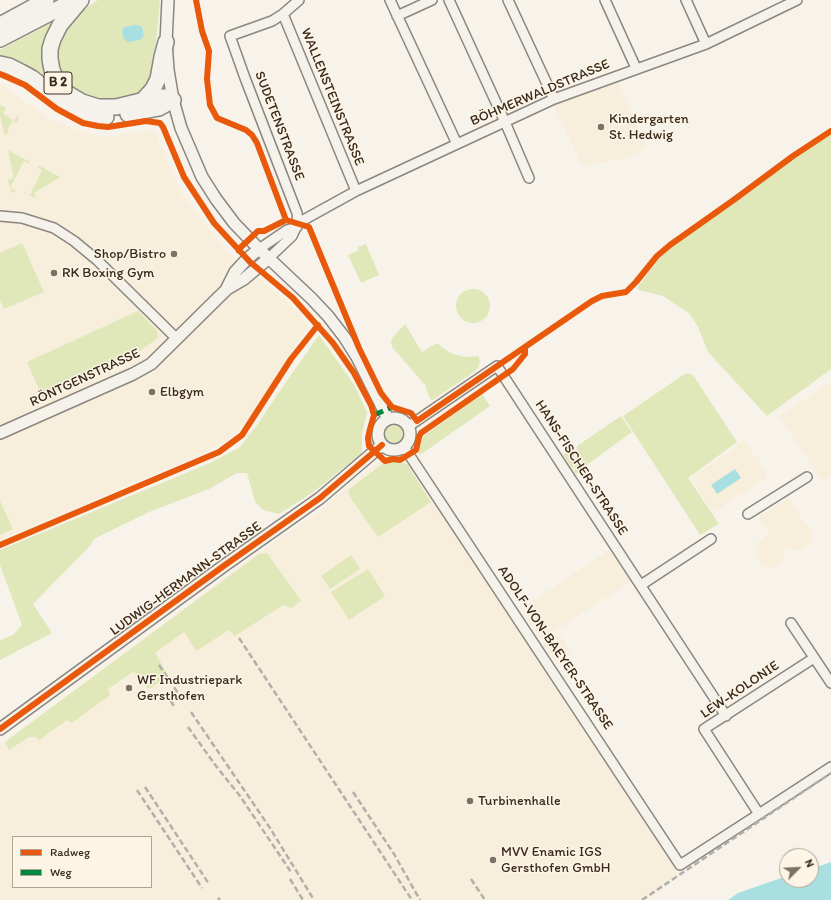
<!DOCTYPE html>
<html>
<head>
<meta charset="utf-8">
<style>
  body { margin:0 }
  #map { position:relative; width:831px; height:900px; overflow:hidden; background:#f7f3ea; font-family:Itim,sans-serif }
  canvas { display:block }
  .legend { position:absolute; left:12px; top:836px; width:140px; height:52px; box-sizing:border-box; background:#fcf5e5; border:1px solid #afa495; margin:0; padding:5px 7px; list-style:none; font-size:12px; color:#3b2a1e }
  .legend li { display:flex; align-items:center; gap:8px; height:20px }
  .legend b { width:20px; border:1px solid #afa495 }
  .north { position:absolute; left:779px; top:848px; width:40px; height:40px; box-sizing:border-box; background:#fcf5e5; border:1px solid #afa495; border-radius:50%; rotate:66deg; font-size:11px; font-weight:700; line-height:16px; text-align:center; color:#3b2a1e }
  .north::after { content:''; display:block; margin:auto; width:14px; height:18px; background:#7d7065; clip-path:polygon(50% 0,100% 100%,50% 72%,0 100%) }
</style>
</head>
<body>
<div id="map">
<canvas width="831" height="900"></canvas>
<ul class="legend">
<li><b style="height:5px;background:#e8590c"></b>Radweg</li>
<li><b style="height:5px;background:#00873e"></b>Weg</li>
</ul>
<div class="north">N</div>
</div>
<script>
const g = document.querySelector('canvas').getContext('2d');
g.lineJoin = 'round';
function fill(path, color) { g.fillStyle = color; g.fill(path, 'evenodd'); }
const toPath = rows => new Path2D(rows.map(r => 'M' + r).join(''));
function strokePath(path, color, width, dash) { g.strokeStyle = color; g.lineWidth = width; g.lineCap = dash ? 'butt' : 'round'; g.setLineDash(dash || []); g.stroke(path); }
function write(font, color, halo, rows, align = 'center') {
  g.font = font + ' Itim,sans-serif'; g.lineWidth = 3; g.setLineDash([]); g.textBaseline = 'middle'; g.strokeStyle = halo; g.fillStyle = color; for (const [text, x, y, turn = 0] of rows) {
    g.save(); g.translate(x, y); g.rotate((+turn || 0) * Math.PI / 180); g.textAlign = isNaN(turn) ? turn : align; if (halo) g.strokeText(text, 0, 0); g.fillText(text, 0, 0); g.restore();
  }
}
fill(toPath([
  [617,82,647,148,621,160,606,161,582,166,554,105],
  [0,85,3,85,45,116,74,129,103,137,154,130,181,193,232,257,288,302,309,325,251,416,234,436,208,451,0,540],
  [831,382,831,476,823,482,779,416],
  [744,439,755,456,757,455,762,462,760,465,766,473,766,478,713,513,692,482,692,476,735,448,738,444],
  [383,459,407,462,678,873,648,900,0,900,0,745,261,551,318,513,346,488],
  [13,837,151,837,151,887,13,887],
  [789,498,804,522,812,528,812,543,799,551,788,547,785,550,783,563,773,569,763,567,757,559,756,549,758,546,756,543,768,535,768,532,759,517],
  [610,549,632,581,547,636,540,638,521,609],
  [559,633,571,653,555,663,543,644]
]), '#f8eedc');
fill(toPath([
  [98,0,160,0,153,74,144,93,118,101,91,101,65,83,56,60,59,38,76,15],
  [60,18,50,74,113,113,0,61,0,50],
  [0,105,6,108,3,113,14,121,17,116,19,118,16,123,13,121,7,129,9,131,5,136,0,115],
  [831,128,831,369,767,416,708,352,698,327,690,314,663,296,639,290,637,288,670,245],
  [8,150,30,162,29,164,24,161,10,188,16,191,14,193,11,192,8,180,14,178],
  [38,165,60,177,34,193,37,198,24,193,24,192,30,195,42,170,37,167],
  [22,243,44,292,4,309,0,300,0,253],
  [366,244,379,275,361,283,348,255,359,250,358,247],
  '456 306a17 17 0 1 1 34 0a17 17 0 1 1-34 0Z',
  [138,311,157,331,158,338,133,356,43,398,27,362],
  [405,324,422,352,437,343,443,348,453,354,465,357,478,356,480,360,478,368,474,372,437,397,433,400,430,399,425,385,392,347,391,341,392,338],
  [319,335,355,386,367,413,362,434,362,453,312,493,279,514,263,510,255,502,247,473,237,473,209,489,149,512,94,539,89,547,33,604,52,633,0,660,0,640,13,635,22,625,0,565,0,550,210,463,240,447,257,425,277,395],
  [686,373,693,375,737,442,688,478,719,524,700,535,623,416],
  [482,394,490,406,420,455,417,449,420,441,424,436],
  [621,416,632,432,580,470,576,474,574,472,577,446],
  '385 434a9 9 0 1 1 18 0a9 9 0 1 1-18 0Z',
  [575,447,573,470,563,455],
  [392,461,407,464,431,502,378,537,350,497,348,490,384,463],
  [0,501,13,529,0,535],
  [267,553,301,601,292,608,283,605,235,636,229,630,196,651,184,632,155,653,168,675,151,688,148,688,145,686,134,671,108,689,110,695,72,723,67,720,39,740,36,737,29,737,9,750,5,742,259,554],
  [351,555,360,569,330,589,321,576],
  [368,569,385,596,349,620,331,592]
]), '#e0e8ba');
fill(toPath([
  [135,25,139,25,142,27,144,36,140,40,128,42,125,40,123,37,122,30,124,27],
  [735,469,741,478,717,494,711,485],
  [831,862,831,900,728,900,738,893,787,876,787,880,811,880,811,869]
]), '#a8e0e1');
const minor = toPath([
  [390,0,457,144],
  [449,0,505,122,529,178],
  [508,0,554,99],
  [605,0,636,68],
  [686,0,706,44],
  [283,14,356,191],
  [397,16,432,0],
  [0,216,22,218,54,228,74,241,97,260,177,339],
  [298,223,356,191,554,99,706,44,797,0],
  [259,249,287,230,297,227],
  [269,258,292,236,298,223,297,213,245,78,230,36,272,21,283,14,299,0],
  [409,426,497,366,726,716],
  [404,447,680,865,759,814],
  [748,514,807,477],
  [641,585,711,539],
  [791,623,831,683],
  [814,658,704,729,759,814,831,767]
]);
const tertiary = toPath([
  [168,0,166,42,168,70,173,100,181,128,202,177,216,199,234,223,259,249,311,298,328,316,345,338,357,357,388,419],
  [227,288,235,272,247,259,259,249],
  '378 434a16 16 0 1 1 32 0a16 16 0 1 1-32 0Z',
  [0,433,133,374,151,364,227,289,244,279,269,258],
  [0,729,225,565,320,498,382,445]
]);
const trunk = toPath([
  [81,0,60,25,53,39,50,49,50,59,52,70,57,82,65,92,82,102,98,107,116,107,157,97,165,97,173,100],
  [0,25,46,0],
  [0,39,75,0],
  [0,64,9,66,21,72,32,78,69,107,83,114,99,117,106,117],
  [143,100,153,89,158,79,162,57,166,42],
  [128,114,159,108,173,100]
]);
strokePath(minor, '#8b867f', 12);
strokePath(tertiary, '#8b867f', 14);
strokePath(trunk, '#8b867f', 18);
strokePath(minor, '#f5f2ec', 9);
strokePath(tertiary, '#f5f2ec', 11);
strokePath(trunk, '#f5f2ec', 15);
strokePath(toPath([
  [239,638,412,900],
  [159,665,184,702],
  [166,693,175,708],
  [191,712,270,828,314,900],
  [188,727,216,766,240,796,291,872],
  [145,787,209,884],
  [137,790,202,888],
  [353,792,394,854,420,900],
  [290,879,303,900],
  [471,879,485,900],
  [218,898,220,900],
  [642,900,831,773]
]), '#b3afa9', 2.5, [6, 3]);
strokePath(toPath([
  [374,415,392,407]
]), '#00873e', 5, [10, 5]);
strokePath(toPath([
  [196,0,202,31,209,51,207,79,210,105,217,118,246,130,252,135,257,143,286,220],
  [0,74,25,85,57,109,83,123,98,126,108,127,146,121,160,123,163,127,184,177,214,223,250,262,293,298,333,343,354,373,371,405,374,415,370,429,368,438,369,446,385,461,393,459,400,460,416,450,419,437,421,433,513,369,525,354,525,347],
  [239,251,240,248,258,231,264,231,286,220,309,227,359,348,381,393,392,407,411,413,417,421,592,301,602,296,626,292,636,282,657,256,670,245,735,199,793,156,831,131],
  [0,545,219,452,242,435,291,359,318,325],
  [0,729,225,565,320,498,382,445]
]), '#e8590c', 6);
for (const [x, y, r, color] of [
  [601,127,4,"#7d7065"],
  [174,254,4,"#7d7065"],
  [54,273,4,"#7d7065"],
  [152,392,4,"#7d7065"],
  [129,688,4,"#7d7065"],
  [470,801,4,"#7d7065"],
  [493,860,4,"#7d7065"]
]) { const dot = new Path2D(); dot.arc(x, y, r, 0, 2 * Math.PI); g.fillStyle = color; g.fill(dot); strokePath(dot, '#fcf5e5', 1.5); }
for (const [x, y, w] of [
  [58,83,28]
]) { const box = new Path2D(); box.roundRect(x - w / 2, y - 11, w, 22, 3); g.fillStyle = '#fcf5e5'; g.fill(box); strokePath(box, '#3b2a1e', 1); }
write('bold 13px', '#3b2a1e', null, [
  ["B 2",58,83]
]);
write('14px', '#3b2a1e', '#fcf5e5', [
  ["BÖHMERWALDSTRASSE",540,93,-23],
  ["WALLENSTEINSTRASSE",332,97,68],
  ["SUDETENSTRASSE",279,126,69],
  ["RÖNTGENSTRASSE",85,378,-25],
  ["HANS-FISCHER-STRASSE",581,468,57],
  ["LUDWIG-HERMANN-STRASSE",186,579,-36],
  ["ADOLF-VON-BAEYER-STRASSE",555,648,56],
  ["LEW-KOLONIE",740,690,-34]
]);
write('14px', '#3b2a1e', '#fcf5e5', [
  ["Kindergarten",609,119],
  ["St. Hedwig",609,135],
  ["Shop/Bistro",166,254,"right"],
  ["RK Boxing Gym",62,273],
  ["Elbgym",160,392],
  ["WF Industriepark",137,680],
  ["Gersthofen",137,696],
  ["Turbinenhalle",478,801],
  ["MVV Enamic IGS",501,852],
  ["Gersthofen GmbH",501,868]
], 'left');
</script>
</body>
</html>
